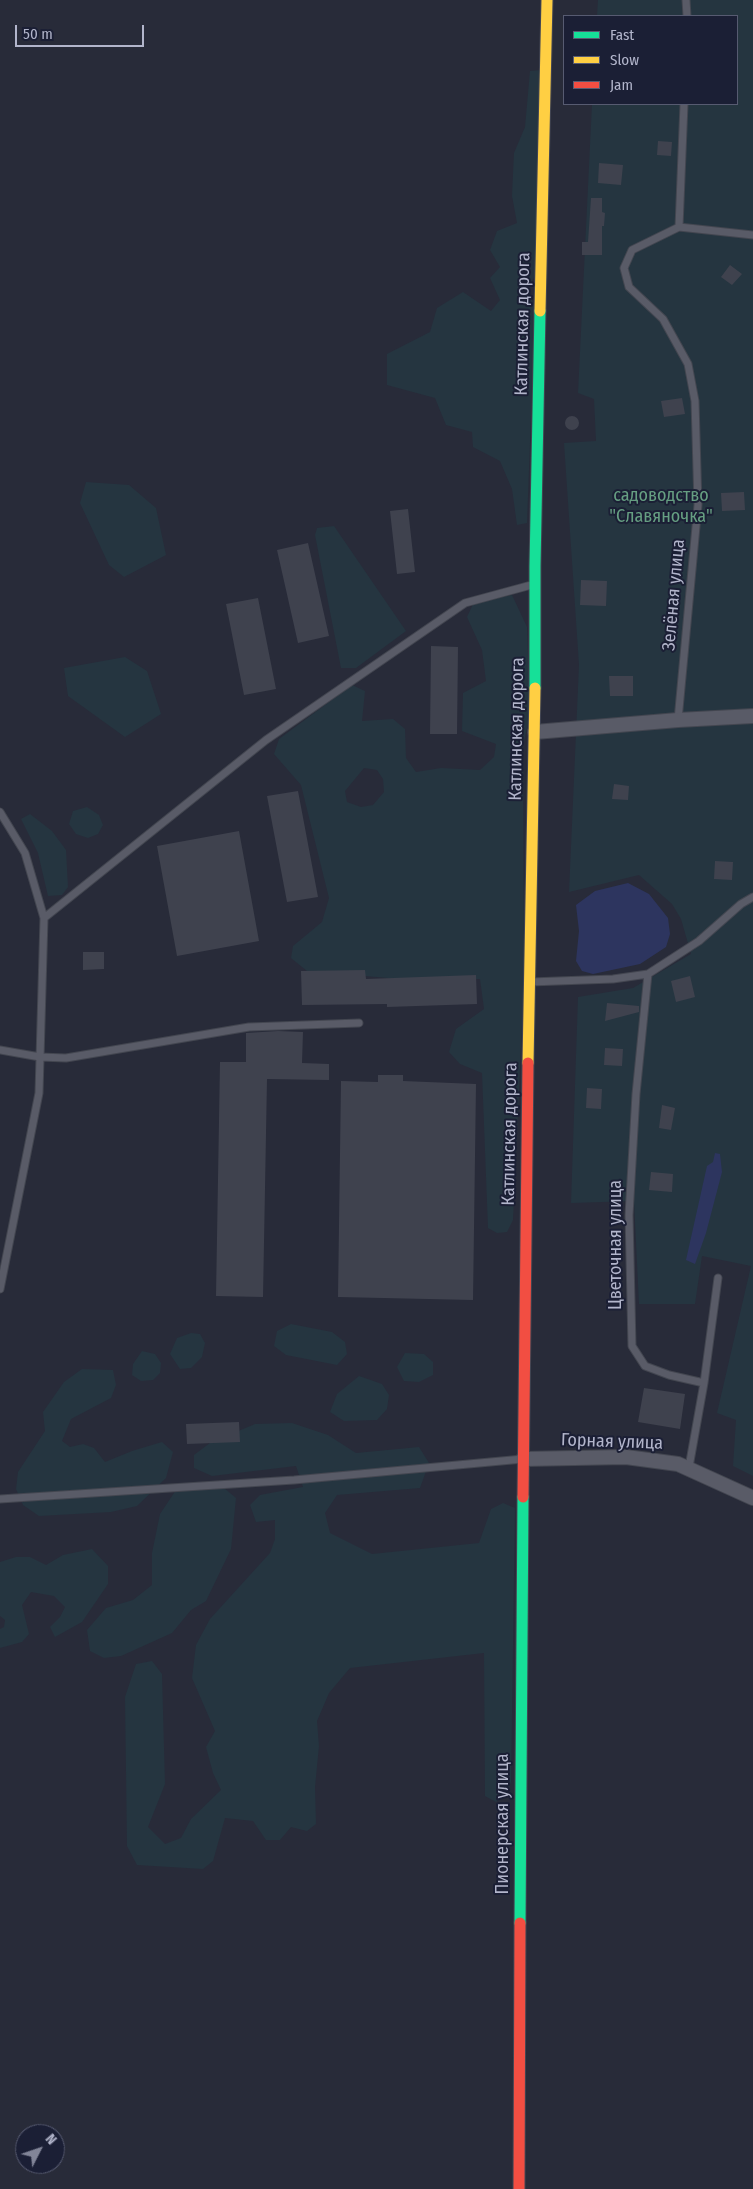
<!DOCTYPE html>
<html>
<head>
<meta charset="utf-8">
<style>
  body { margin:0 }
  #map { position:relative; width:753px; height:2189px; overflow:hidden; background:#282b39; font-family:"Fira Sans Condensed",sans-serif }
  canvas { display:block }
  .legend { position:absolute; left:563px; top:15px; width:175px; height:90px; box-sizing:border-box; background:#1b1f35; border:1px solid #575b71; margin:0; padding:6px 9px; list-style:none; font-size:15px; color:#b2b5cb }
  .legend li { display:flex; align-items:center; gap:10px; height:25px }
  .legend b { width:25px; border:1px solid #575b71 }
  .north { position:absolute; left:15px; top:2124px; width:50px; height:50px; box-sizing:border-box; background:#1b1f35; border:1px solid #575b71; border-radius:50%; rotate:49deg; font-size:14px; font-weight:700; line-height:20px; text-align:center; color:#b2b5cb }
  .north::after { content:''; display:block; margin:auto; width:18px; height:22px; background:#828598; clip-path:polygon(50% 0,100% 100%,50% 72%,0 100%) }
  .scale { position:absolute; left:15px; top:25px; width:129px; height:22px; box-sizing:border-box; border:2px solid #b2b5cb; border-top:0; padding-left:6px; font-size:15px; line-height:18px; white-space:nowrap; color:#b2b5cb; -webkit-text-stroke:4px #1b1f35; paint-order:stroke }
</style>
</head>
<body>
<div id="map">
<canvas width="753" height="2189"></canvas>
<ul class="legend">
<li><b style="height:6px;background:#16e098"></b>Fast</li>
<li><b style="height:6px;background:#ffcf43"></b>Slow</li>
<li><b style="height:6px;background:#f24e42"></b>Jam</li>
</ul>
<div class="north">N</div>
<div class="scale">50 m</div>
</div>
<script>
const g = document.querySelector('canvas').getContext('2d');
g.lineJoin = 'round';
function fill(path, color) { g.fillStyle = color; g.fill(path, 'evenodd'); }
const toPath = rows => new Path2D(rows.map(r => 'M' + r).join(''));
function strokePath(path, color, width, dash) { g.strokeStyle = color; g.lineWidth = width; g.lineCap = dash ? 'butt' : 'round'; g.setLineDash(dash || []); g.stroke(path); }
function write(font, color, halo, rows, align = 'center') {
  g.font = font + ' "Fira Sans Condensed",sans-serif'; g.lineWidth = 4; g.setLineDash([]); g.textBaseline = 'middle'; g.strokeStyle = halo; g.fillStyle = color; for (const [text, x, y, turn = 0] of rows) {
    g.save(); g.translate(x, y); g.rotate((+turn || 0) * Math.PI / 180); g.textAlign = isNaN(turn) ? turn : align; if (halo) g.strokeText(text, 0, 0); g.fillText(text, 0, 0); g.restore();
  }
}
fill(toPath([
  [598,0,753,0,753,1476,733,1466,736,1420,717,1413,751,1266,702,1256,695,1304,639,1304,634,1201,571,1203,578,997,633,988,691,954,681,919,672,904,639,875,569,892,579,665,564,443,596,441,594,399,578,393,592,104,737,104,737,16,597,16],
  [541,70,538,270,528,289,535,308,527,523,517,525,512,489,500,461,473,447,472,432,446,425,435,398,387,385,387,354,430,332,437,308,463,292,491,311,500,300,490,278,500,267,490,250,497,231,517,223,512,196,514,153,525,127,530,71],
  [86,482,129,485,156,508,166,555,124,577,109,565,80,503],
  [334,526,406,631,356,668,341,668,315,535,317,528],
  [512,595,527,627,530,714,523,746,524,983,513,1220,507,1232,497,1233,488,1228,482,1073,460,1064,449,1052,456,1029,484,1009,480,979,411,980,307,971,291,958,293,946,322,922,329,898,301,785,274,754,279,739,352,685,365,691,362,721,393,719,405,729,406,758,416,772,441,768,480,770,494,757,496,744,462,731,463,693,486,681,482,650,467,617,474,602],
  [364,768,377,770,383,779,384,792,373,805,361,807,347,802,345,791],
  [125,657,147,671,161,714,125,737,68,696,64,668],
  [87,807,99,815,103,825,98,834,88,838,76,834,69,824,73,811],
  [30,814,52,831,66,850,68,887,62,895,48,896,38,853,21,819],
  [291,1324,332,1332,345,1342,347,1354,337,1365,286,1355,274,1346,277,1331],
  [191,1333,200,1334,205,1343,202,1357,191,1368,180,1369,170,1354,177,1338],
  [142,1351,155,1354,161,1363,160,1373,153,1380,141,1381,132,1375,133,1364],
  [405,1353,424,1354,433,1362,433,1375,419,1382,404,1381,397,1367],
  [82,1369,113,1370,116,1385,111,1398,71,1419,62,1441,70,1447,83,1444,94,1448,105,1462,132,1451,162,1442,173,1452,166,1478,137,1506,111,1512,39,1516,23,1505,16,1489,18,1472,45,1431,43,1412,64,1382],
  [359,1376,382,1384,389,1395,387,1409,377,1420,344,1421,330,1412,337,1394],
  [292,1423,328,1435,356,1453,419,1447,429,1463,420,1488,337,1495,325,1513,330,1533,372,1554,479,1543,491,1509,503,1503,515,1508,511,1782,507,1794,496,1802,485,1796,484,1653,350,1668,329,1693,317,1721,319,1746,315,1787,316,1824,307,1831,291,1827,280,1840,266,1840,253,1821,225,1818,213,1861,203,1869,137,1865,127,1846,125,1697,136,1664,152,1661,162,1674,165,1784,148,1827,165,1844,181,1838,191,1819,221,1790,213,1773,206,1747,215,1731,192,1678,196,1645,210,1619,270,1553,275,1539,275,1520,256,1522,250,1505,260,1495,303,1487,296,1466,212,1476,194,1468,194,1455,210,1443,255,1424],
  [224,1488,236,1498,231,1549,206,1601,191,1610,172,1633,121,1656,104,1658,90,1651,87,1630,106,1608,133,1600,152,1585,152,1553,160,1514,176,1490],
  [92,1549,108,1566,108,1584,82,1622,55,1637,50,1627,60,1617,65,1607,54,1596,31,1592,22,1605,29,1634,22,1642,0,1648,0,1629,4,1627,5,1620,0,1616,0,1562,16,1557,30,1557,46,1565,63,1555]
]), '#253540');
fill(toPath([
  [628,883,649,894,668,918,670,934,666,947,640,964,593,974,582,971,576,961,579,931,576,905,595,891],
  [715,1153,720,1154,722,1172,706,1233,695,1264,686,1260,707,1166,713,1162]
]), '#2d355f');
fill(toPath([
  [658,141,672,142,671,156,657,155],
  [599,163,623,165,621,185,598,183],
  [591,198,602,198,602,212,605,213,604,226,602,226,602,255,582,255,582,242,588,242],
  [730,265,742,274,732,285,721,277],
  [682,398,685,414,664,417,661,401],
  '565 423a7 7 0 1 1 14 0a7 7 0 1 1-14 0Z',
  [744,492,745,510,722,511,721,493],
  [408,509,415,572,397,574,390,511],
  [308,543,329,636,298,643,277,550],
  [581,580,607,581,606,606,580,605],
  [258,598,276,689,244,695,226,604],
  [431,646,458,647,457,734,430,734],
  [609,676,633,676,633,696,610,696],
  [614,784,629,786,628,800,612,799],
  [298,791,318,897,287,902,267,796],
  [239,831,259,941,177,956,157,846],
  [715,861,733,862,732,880,714,879],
  [83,952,104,952,104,969,83,970],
  [365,970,366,979,476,975,477,1004,387,1007,387,1004,302,1005,301,971],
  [690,976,695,997,676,1002,671,981],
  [607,1003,639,1006,639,1012,605,1021],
  [278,1031,303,1032,302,1063,329,1064,329,1080,267,1079,263,1297,216,1296,220,1062,246,1062,246,1033],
  [605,1048,623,1049,622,1066,604,1065],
  [378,1075,403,1075,403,1081,476,1084,473,1300,338,1297,341,1081,378,1082],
  [587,1088,602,1089,601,1109,586,1108],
  [662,1105,675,1108,671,1130,659,1128],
  [651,1172,673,1174,672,1192,649,1190],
  [644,1388,685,1394,680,1429,638,1422],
  [239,1422,240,1442,187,1444,186,1424]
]), '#3f424e');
const lane = toPath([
  [686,0,687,16],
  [684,104,679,227,753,235],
  [678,720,698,505,695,401,688,364,663,319,629,287,624,268,632,250,679,227],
  [0,812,25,853,44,918,39,1093,0,1289],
  [44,918,266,740,465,603,535,584],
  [648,974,636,1094,629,1215,632,1346,645,1366,669,1375,704,1383,689,1467],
  [530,982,613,979,648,974,699,941,741,904,753,897],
  [0,1050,40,1057,66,1058,249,1027,359,1023],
  [704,1383,718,1278],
  [0,1499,294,1480,523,1459]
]);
const street = toPath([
  [535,732,678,720,753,716],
  [523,1459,626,1457,678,1464,753,1498]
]);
const fast = toPath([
  [535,688,535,566,540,311],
  [520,1923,523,1497]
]);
const slow = toPath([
  [540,311,547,0],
  [528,1063,535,688]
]);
const jam = toPath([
  [523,1497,528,1063],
  [519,2189,520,1923]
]);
strokePath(lane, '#434650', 9);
strokePath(street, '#434650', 16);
strokePath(fast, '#434653', 13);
strokePath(slow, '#434653', 13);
strokePath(jam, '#434653', 13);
strokePath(lane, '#595b67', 7);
strokePath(street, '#595b67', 14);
strokePath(fast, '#16e098', 11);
strokePath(slow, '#ffcf43', 11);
strokePath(jam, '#f24e42', 11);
write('18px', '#b2b5cb', '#1b1f35', [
  ["Катлинская дорога",523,324,-89],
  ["Зелёная улица",674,595,-85],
  ["Катлинская дорога",517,729,-89],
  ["Катлинская дорога",510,1134,-89],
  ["Цветочная улица",616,1245,-90],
  ["Горная улица",612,1442,2],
  ["Пионерская улица",503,1824,-90]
]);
write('18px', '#669f82', '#1b1f35', [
  ["садоводство",661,496],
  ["\"Славяночка\"",661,517]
]);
</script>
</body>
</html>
